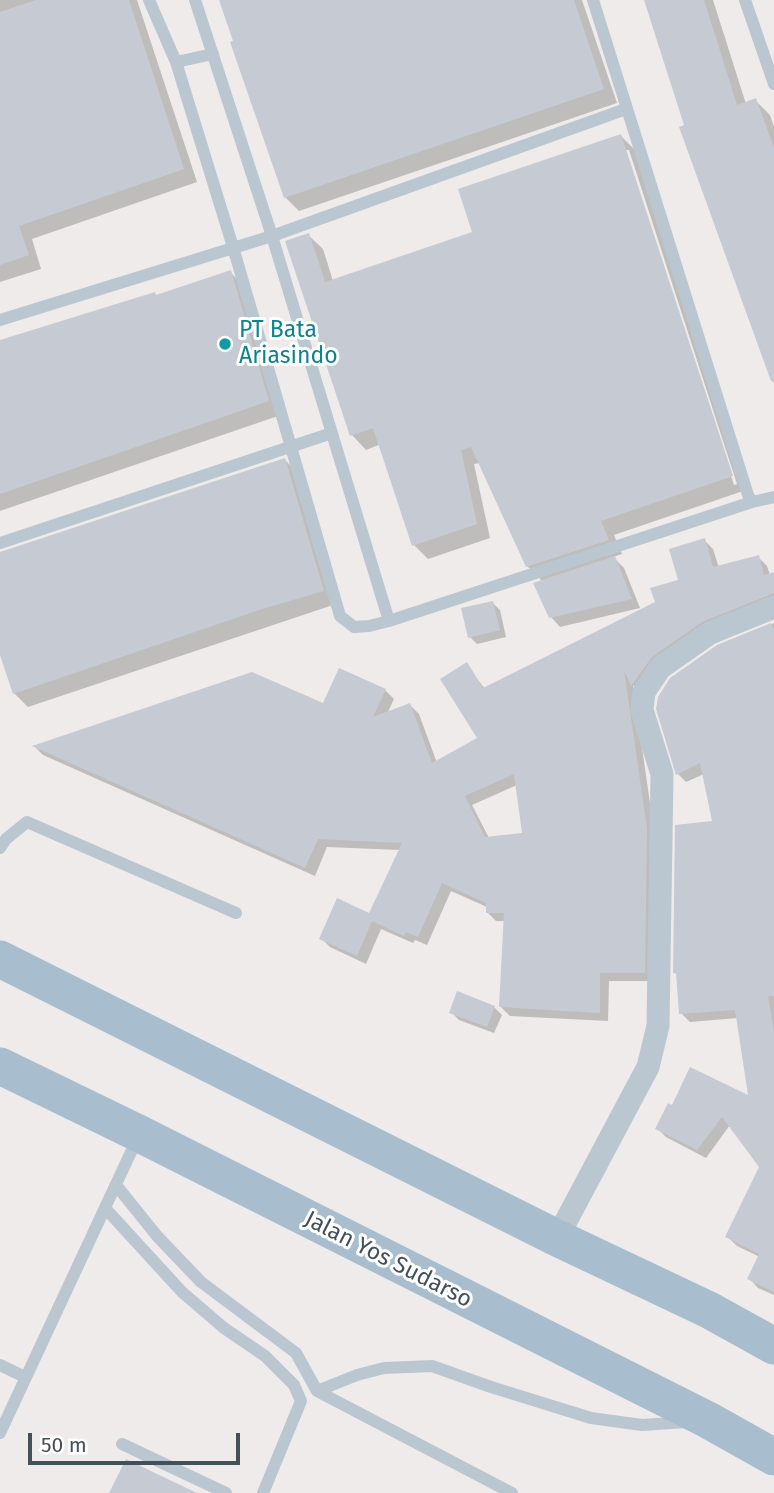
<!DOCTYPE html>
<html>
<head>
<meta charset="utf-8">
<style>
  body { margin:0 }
  #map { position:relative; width:774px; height:1493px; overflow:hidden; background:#efebeb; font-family:"Fira Sans",sans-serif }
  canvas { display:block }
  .scale { position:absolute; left:28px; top:1433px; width:212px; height:32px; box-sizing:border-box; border:4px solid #42505a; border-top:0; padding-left:9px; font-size:21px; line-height:24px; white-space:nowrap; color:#42505a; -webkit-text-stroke:5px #fff; paint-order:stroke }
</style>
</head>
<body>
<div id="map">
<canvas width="774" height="1493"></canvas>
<div class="scale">50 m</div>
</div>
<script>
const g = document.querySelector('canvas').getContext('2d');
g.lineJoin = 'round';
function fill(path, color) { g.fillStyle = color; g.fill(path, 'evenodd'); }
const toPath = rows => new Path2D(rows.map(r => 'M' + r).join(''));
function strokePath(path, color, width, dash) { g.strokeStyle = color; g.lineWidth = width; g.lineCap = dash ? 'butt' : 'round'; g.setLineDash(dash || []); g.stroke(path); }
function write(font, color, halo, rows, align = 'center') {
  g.font = font + ' "Fira Sans",sans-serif'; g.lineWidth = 6; g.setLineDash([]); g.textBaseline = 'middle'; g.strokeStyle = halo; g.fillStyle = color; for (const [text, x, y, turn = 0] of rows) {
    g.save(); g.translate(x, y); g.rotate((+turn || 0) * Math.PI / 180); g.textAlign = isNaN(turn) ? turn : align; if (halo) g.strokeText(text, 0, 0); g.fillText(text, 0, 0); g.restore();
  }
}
fill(toPath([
  [0,0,137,0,197,182,32,239,41,269,0,282],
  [221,0,582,0,617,103,299,211,285,197],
  [645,0,713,0,746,104,755,100,770,115,774,127,774,384,681,128,686,126],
  [621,136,635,150,746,490,614,535,622,554,613,557,624,568,640,608,560,627,551,617,543,582,527,566,480,463,474,464,490,538,428,559,414,545,381,444,366,450,352,435,308,235,323,249,333,281,474,233],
  [625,150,629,150,737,484,734,485],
  [230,272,244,286,281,415,0,511,0,341,157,297],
  [285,460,298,473,336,604,28,707,14,693,0,649,0,553],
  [704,540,713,549,719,568,758,557,767,566,770,575,774,574,774,604,711,630,641,694,633,685,655,838,653,981,609,981,608,1021,510,1016,501,1007,506,921,496,921,487,912,487,907,451,891,427,945,415,940,413,943,381,929,366,964,330,947,321,938,370,915,400,850,327,847,315,876,43,755,35,747,324,706,385,690,394,699,387,714,410,705,419,714,437,763,480,739,466,664,485,689,657,603,681,581],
  [517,785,523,835,489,838,472,805],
  [493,603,500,610,506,637,477,644,470,637],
  [774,623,774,1295,758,1288,750,1279,760,1257,737,1246,728,1237,761,1167,730,1125,706,1158,666,1137,657,1128,750,1098,738,1018,690,1022,681,1013,678,976,675,973,714,823,704,774,686,782,678,774,718,647],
  [494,1007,502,1015,494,1033,459,1020,451,1012]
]), '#0003');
fill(toPath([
  [36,0,129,0,184,169,19,226,29,255,0,265,0,12],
  [219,0,574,0,604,89,284,198,230,42,233,41],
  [644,0,704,0,737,105,756,98,774,148,774,381,771,381,679,127,684,125],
  [621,134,733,476,601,521,609,540,526,567,471,447,461,450,477,524,412,546,373,428,350,436,285,241,309,233,325,282,472,232,458,189],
  [231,270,269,401,0,494,0,340,155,292,156,295],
  [285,458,324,591,262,609,13,694,0,655,0,552],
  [705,538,713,567,759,555,764,575,774,572,774,593,702,622,652,657,631,686,624,670,647,828,645,973,600,973,600,1013,499,1007,504,913,486,913,486,903,442,883,418,937,406,932,404,936,372,921,357,956,319,939,337,898,369,913,402,843,318,839,305,868,32,746,252,672,323,703,339,668,386,689,373,717,410,703,432,763,477,738,440,679,467,662,483,688,655,602,650,588,678,580,669,549],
  [514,774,522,833,485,837,465,796],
  [615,556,632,599,549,618,533,583],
  [493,601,500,630,468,638,461,608],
  [771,623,774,630,774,996,768,996,774,1032,774,1292,747,1279,759,1254,725,1237,759,1167,722,1117,697,1150,655,1129,668,1103,672,1105,690,1067,748,1095,735,1010,679,1014,676,973,673,973,675,825,712,821,700,763,676,775,656,709,658,697,670,678,717,645],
  [457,991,495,1006,487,1027,449,1013],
  [126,1459,197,1493,109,1493]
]), '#c6cad2');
strokePath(toPath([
  [149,0,176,62,233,247,340,616,354,627,369,626,389,621,752,502,774,497],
  [195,0,272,236,389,621],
  [593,0,748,495,752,502],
  [745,0,774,84],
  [176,62,213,54],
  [0,320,272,236,626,109],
  [0,543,332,433],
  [0,848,6,839,27,822,236,913],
  [116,1185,157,1236,201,1282,296,1353,317,1391,512,1493],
  [105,1208,182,1292,224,1328,265,1356,294,1385,301,1401,263,1493],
  [0,1365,25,1377],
  [317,1391,357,1375,384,1368,432,1366,491,1387,591,1418,642,1425,687,1422],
  [0,1433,138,1137],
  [122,1444,226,1493]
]), '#bac7d0', 12);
strokePath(toPath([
  [557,1238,648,1067,658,1026,662,774,642,710,644,692,660,668,710,633,774,607]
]), '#bac7d0', 23);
strokePath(toPath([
  [0,959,557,1238,709,1310,774,1346],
  [0,1066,140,1134,708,1420,774,1457]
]), '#a8bdce', 37);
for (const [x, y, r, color] of [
  [225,344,7,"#0f9aa8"]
]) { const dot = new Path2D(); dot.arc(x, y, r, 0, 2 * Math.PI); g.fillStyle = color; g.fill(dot); strokePath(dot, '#fff', 2.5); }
write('23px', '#0d838f', '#fff', [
  ["PT Bata",239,331],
  ["Ariasindo",239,357]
], 'left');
write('23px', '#42505a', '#fff', [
  ["Jalan Yos Sudarso",388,1260,27]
]);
</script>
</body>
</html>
